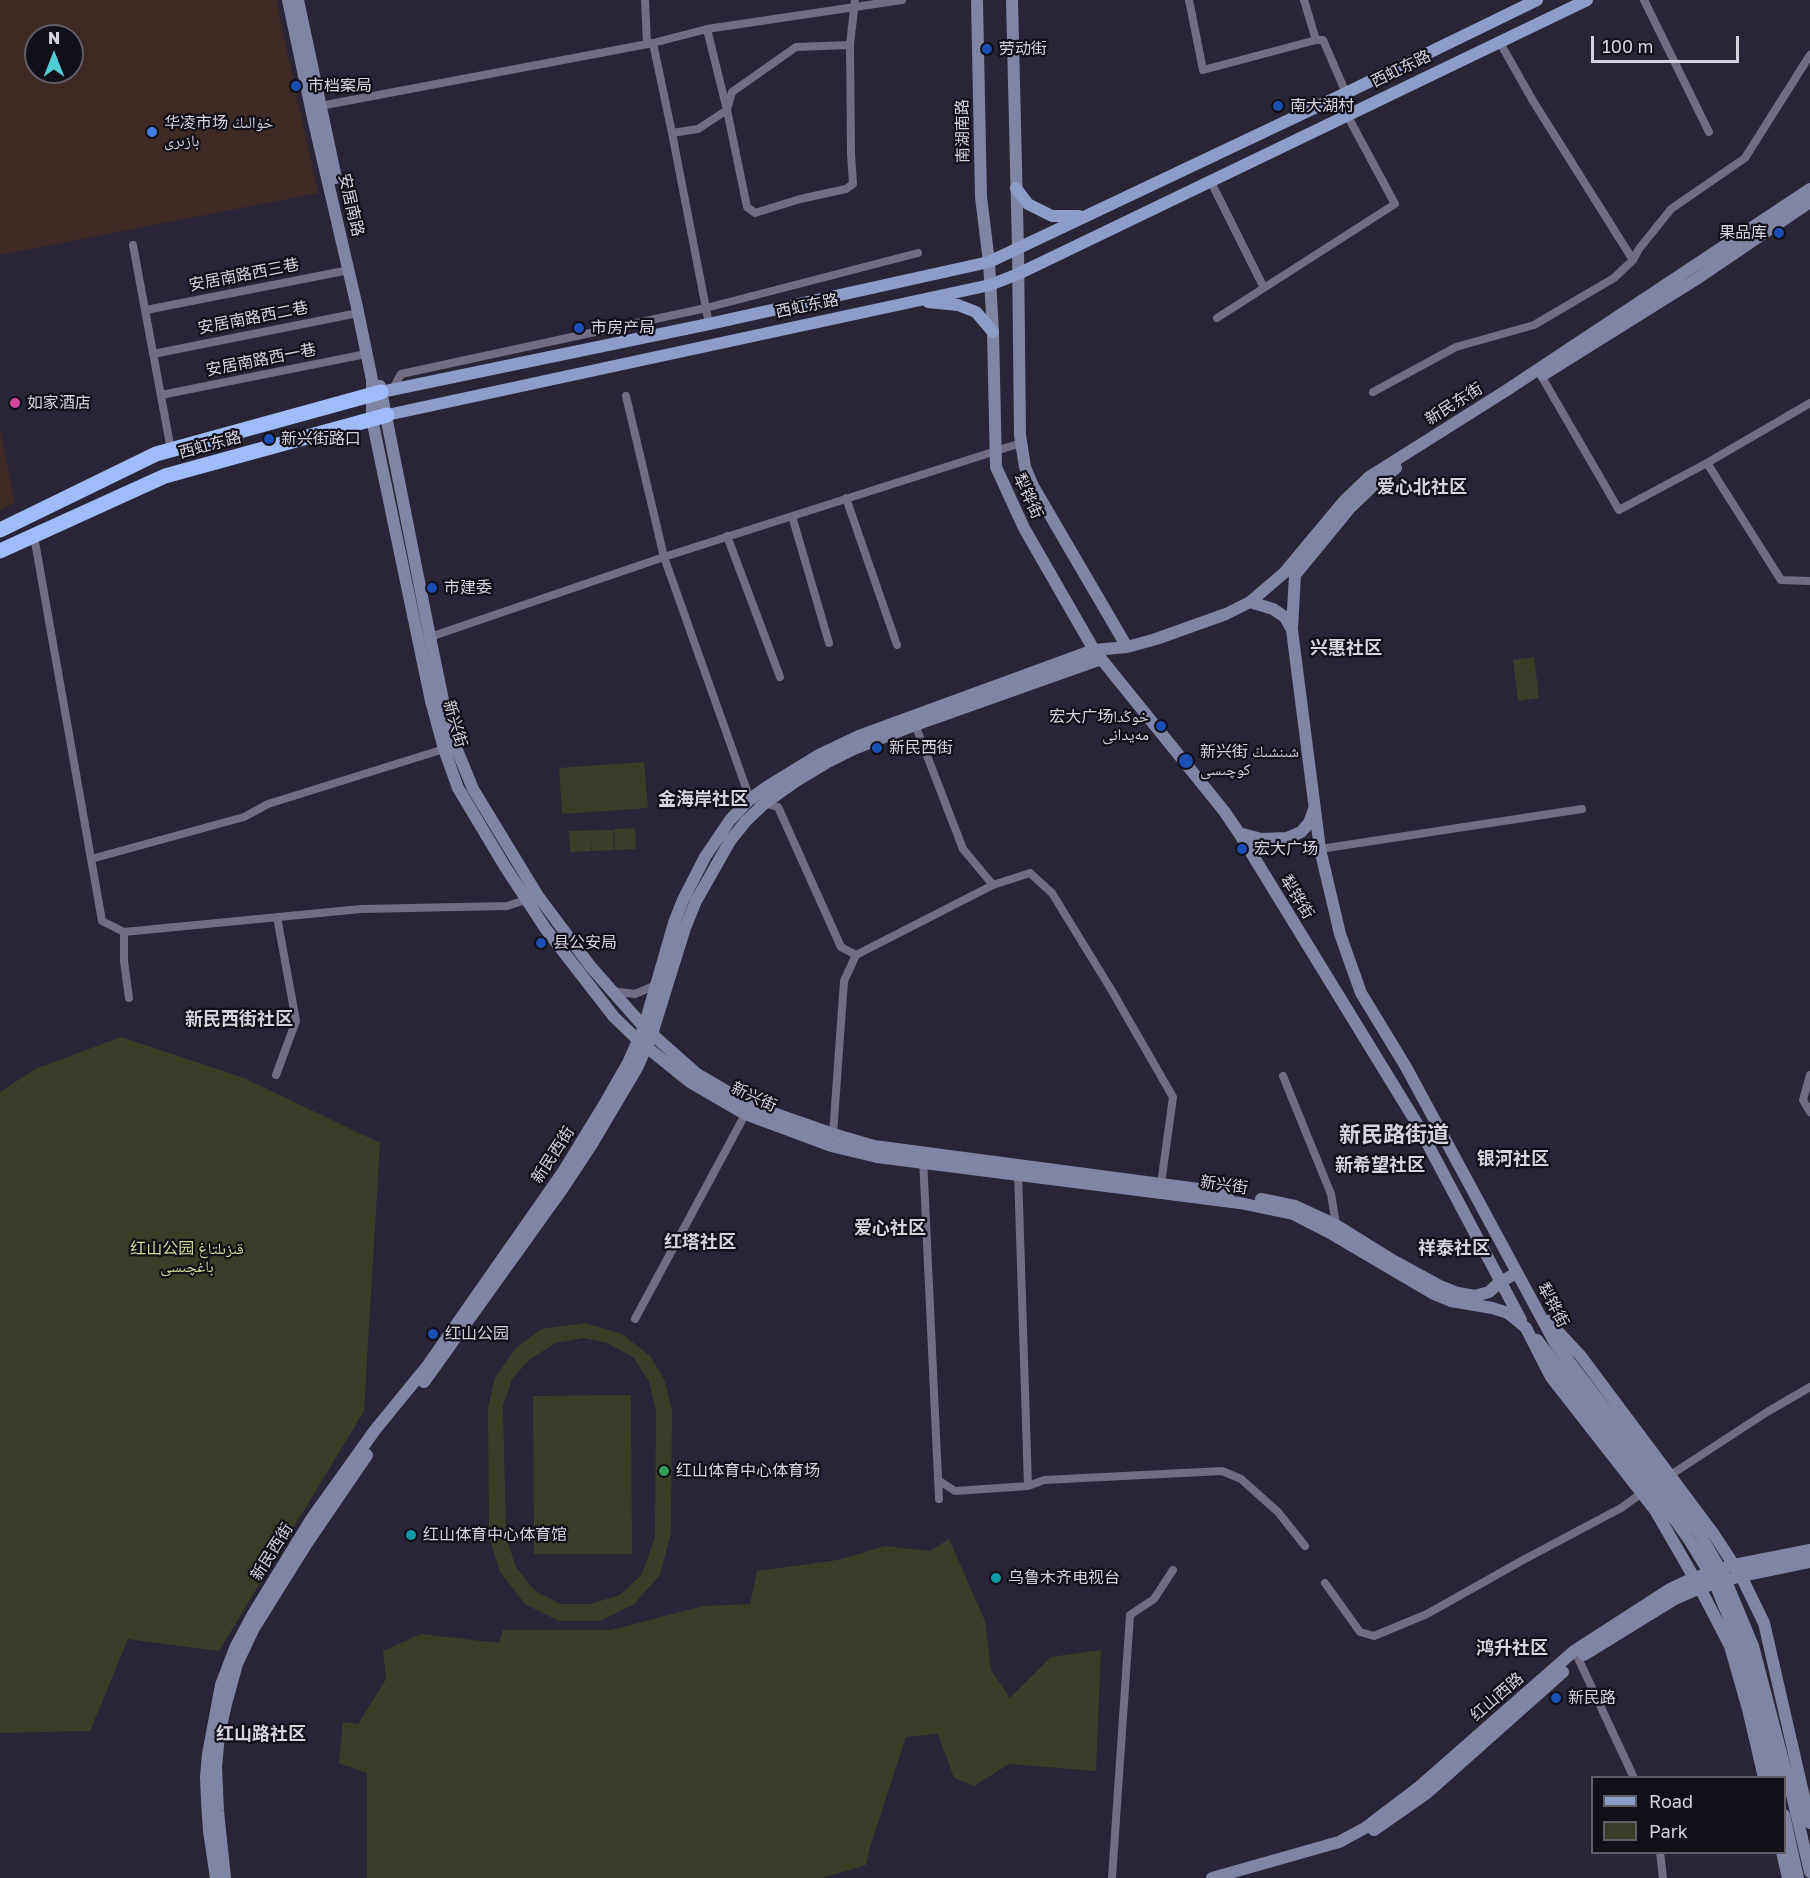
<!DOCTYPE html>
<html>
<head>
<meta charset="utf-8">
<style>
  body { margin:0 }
  #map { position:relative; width:1810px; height:1878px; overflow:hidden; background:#292436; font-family:"Golos Text",sans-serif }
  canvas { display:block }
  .legend { position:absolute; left:1591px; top:1776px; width:195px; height:78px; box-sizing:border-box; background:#110f17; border:2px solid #605d67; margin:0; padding:8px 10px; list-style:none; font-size:18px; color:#d6d3df }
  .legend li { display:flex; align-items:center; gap:12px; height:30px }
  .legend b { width:30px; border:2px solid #605d67 }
  .north { position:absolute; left:24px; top:24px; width:60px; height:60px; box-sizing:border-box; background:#110f17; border:2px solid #605d67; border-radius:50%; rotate:0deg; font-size:16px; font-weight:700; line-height:24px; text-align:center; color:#d6d3df }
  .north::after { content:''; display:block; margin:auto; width:21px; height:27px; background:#51ccd5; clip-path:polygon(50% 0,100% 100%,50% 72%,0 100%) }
  .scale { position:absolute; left:1591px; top:36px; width:148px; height:27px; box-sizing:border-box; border:3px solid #d6d3df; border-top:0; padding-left:8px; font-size:18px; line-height:21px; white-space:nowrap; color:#d6d3df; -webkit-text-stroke:4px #110f17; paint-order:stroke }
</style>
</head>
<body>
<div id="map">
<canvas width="1810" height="1878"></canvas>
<ul class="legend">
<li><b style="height:8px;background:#8d9cc9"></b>Road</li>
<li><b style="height:16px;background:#3a3e28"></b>Park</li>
</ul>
<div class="north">N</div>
<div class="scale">100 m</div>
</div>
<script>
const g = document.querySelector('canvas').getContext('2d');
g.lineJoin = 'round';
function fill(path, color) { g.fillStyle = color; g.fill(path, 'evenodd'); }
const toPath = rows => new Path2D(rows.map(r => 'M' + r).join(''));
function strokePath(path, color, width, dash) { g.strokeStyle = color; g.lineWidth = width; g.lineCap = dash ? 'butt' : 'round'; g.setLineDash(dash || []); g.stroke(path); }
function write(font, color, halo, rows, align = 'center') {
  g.font = font + ' "Golos Text","Noto Naskh Arabic","Noto Sans SC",sans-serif'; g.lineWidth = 4.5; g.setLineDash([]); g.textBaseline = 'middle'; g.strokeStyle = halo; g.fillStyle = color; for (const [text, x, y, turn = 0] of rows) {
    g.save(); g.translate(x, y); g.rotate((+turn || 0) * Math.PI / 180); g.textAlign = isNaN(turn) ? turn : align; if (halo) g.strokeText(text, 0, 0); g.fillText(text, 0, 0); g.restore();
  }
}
fill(toPath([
  [0,0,276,0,318,193,0,255],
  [36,36,72,36,72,72,36,72],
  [0,429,15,503,0,510]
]), '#3d2a24');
fill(toPath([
  [1534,657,1539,698,1518,701,1513,660],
  [644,762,648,808,562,814,559,768],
  [635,828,636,849,615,850,614,829],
  [613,830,614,850,592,851,591,842,591,851,570,852,569,831],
  [121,1037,244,1078,380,1143,364,1411,219,1651,128,1639,90,1731,0,1733,0,1092,35,1069],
  [585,1323,622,1334,650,1356,664,1379,672,1409,671,1532,660,1575,634,1604,600,1621,559,1621,525,1604,500,1572,489,1536,488,1408,495,1378,515,1349,541,1329],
  [584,1338,607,1343,633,1357,649,1381,656,1410,655,1537,642,1574,620,1595,590,1604,561,1604,535,1591,516,1567,506,1537,503,1406,512,1379,530,1359,556,1343],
  [631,1395,632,1554,534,1554,533,1396],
  [949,1539,985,1621,991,1670,1010,1698,1051,1657,1101,1650,1096,1771,1009,1764,974,1786,954,1778,938,1734,906,1737,870,1847,866,1865,822,1878,367,1878,367,1773,339,1763,343,1722,358,1724,386,1679,383,1651,421,1634,499,1643,503,1630,611,1630,703,1606,750,1604,757,1571,838,1560,885,1546,930,1551]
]), '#3a3e28');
strokePath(toPath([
  [645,0,647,44],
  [1189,0,1203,70,1316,40],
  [1304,0,1316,40,1323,40,1346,93],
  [1644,0,1709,132],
  [707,29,727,110,747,207,755,213,800,199,846,189,853,184,851,154,850,45,855,0],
  [1499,41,1533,101,1633,260],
  [653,43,672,133,709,324],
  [320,106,653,43,707,29,902,0],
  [672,133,698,129,727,110,732,92,796,47,850,45],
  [1210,180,1264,288],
  [133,245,171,450],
  [146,310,349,270],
  [1217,318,1395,204,1347,115],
  [153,354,358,313],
  [1539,372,1619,510,1707,463,1781,580,1810,581],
  [393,389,401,374,706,308,918,253],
  [1373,392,1456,347,1534,325,1614,278,1633,260,1639,249,1671,209,1745,158,1810,55],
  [161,395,366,354],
  [626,396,664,557,750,799,778,807,841,947,856,955],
  [1707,463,1810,403],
  [846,498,897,645],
  [792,516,829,643],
  [34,536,102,921,124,932,361,909,507,906,526,900],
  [727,536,780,677],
  [430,637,664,557,1021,443],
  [914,722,963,849,993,885],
  [1320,849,1582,809],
  [91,859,244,817,268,804,444,749],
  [124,932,124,961,129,998],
  [611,991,635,994,656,985],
  [276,1075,296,1021,277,917],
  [1810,1075,1803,1100,1810,1112],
  [1283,1076,1331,1194,1336,1225],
  [833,1134,844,981,856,955,993,885,1030,873,1052,893,1112,991,1173,1097,1161,1184],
  [923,1158,939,1499],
  [1018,1172,1028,1486],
  [635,1319,747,1111],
  [1669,1476,1767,1412,1810,1387],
  [938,1480,955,1491,1028,1486,1044,1480,1222,1471,1241,1479,1278,1512,1305,1546],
  [1325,1583,1360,1632,1374,1636,1427,1614,1523,1560,1621,1508,1642,1493],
  [1578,1658,1634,1778],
  [1660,1852,1663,1878],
  [1112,1878,1130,1615,1154,1599,1173,1570]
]), '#736d83', 8);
strokePath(toPath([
  [288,0,313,118,357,307,372,380,372,419,431,701,444,749,458,788,504,865,545,928,614,1017,638,1040,690,1082,745,1114,831,1146,877,1157,1240,1203,1293,1214,1332,1234,1434,1294,1451,1301,1492,1308,1508,1313,1526,1328,1551,1377,1655,1510,1700,1588,1730,1646,1748,1709,1764,1778],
  [298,0,336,178],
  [977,0,981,197,989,262,993,332,996,467,1024,528,1094,650,1224,811,1239,833,1416,1122,1521,1320],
  [1012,0,1018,248,1020,435,1025,467,1033,486,1127,647],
  [1543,375,1695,280,1810,202],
  [380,386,430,637,445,710,455,745,473,789,538,896,591,967,644,1027,697,1074,750,1105,833,1134,874,1146,1229,1193],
  [1250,602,1273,609,1285,617,1292,630,1320,849,1340,934,1361,993,1406,1067,1555,1343,1698,1531,1723,1574,1753,1646,1792,1795,1810,1872],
  [1292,628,1295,575,1350,508,1373,486,1396,468],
  [1239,833,1261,839,1287,838,1301,832,1309,823,1314,809],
  [1261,1199,1295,1206,1336,1225,1394,1261,1440,1286,1458,1293,1475,1296,1489,1292,1500,1282,1517,1273],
  [1548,1321,1580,1355,1713,1533,1741,1576,1764,1623,1810,1823],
  [1537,1340,1650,1485,1688,1538,1713,1579,1743,1652,1776,1778],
  [424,1382,563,1188,592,1144,637,1068,652,1034,685,928,696,901,730,841,746,821,765,803,796,781,826,763,854,749,915,725,1101,659],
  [1584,1655,1675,1599,1700,1588,1741,1576,1810,1562],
  [1784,1815,1798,1878],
  [1374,1830,1427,1793,1563,1672],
  [1782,1852,1788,1878],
  [216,1878,209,1831,207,1801,206,1777,208,1754,221,1685,236,1646,252,1616,312,1518,375,1430,428,1365,563,1172,604,1105,628,1063,644,1027,674,923,683,900,705,857,730,820,750,799,768,786,817,756,859,736,1094,650,1127,647,1156,639,1226,614,1250,602,1284,573,1344,501,1369,477,1507,390,1810,189],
  [225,1878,218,1811,216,1767,219,1735,226,1704,237,1664,254,1628,307,1543,367,1455],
  [1212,1878,1339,1842,1365,1828,1419,1787,1574,1651,1670,1589,1694,1578,1734,1565,1810,1550]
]), '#8085a6', 12);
strokePath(toPath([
  [1016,188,1028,204,1052,216,1079,216],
  [928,302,958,305,976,312,993,332],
  [381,392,709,324,989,262,1346,93,1537,0],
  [387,415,990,285,1018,274,1587,0]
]), '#8d9cc9', 12);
strokePath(toPath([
  [0,530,156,454,381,392],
  [0,551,165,476,387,415]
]), '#9fbcf8', 15);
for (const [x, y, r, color] of [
  [987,49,6,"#1a4fb4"],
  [296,86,6,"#1a4fb4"],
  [1278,106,6,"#1a4fb4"],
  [152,132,6,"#3f7fe0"],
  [1779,233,6,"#1a4fb4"],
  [579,328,6,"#1a4fb4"],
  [15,403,6,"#d1479c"],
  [269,439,6,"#1a4fb4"],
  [432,588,6,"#1a4fb4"],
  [1161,726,6,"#1a4fb4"],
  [877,748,6,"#1a4fb4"],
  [1186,761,8,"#1a4fb4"],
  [1242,849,6,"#1a4fb4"],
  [541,943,6,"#1a4fb4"],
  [433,1334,6,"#1a4fb4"],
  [664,1471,6,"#2e9e5b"],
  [411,1535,6,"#0f9aa8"],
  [996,1578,6,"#0f9aa8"],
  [1556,1698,6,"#1a4fb4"]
]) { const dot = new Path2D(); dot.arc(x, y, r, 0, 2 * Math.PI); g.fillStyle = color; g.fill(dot); strokePath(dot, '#110f17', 2); }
write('16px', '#d6d3df', '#110f17', [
  ["劳动街",999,49],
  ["市档案局",308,86],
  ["南大湖村",1290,106],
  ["华凌市场 خۇالىڭ",164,123],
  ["بازىرى",164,141],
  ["果品库",1767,233,"right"],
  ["市房产局",591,328],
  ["如家酒店",27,403],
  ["新兴街路口",281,439],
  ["市建委",444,588],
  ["宏大广场خوڭدا",1149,717,"right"],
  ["مەيدانى",1149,735,"right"],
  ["新民西街",889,748],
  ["新兴街 شىنشىڭ",1200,752],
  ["كوچىسى",1200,770],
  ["宏大广场",1254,849],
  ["县公安局",553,943],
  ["红山公园",445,1334],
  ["红山体育中心体育场",676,1471],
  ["红山体育中心体育馆",423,1535],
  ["乌鲁木齐电视台",1008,1578],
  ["新民路",1568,1698]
], 'left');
write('16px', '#d6d3df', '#110f17', [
  ["西虹东路",1401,69,-26],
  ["南湖南路",963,131,-91],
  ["安居南路",351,205,77],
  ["安居南路西三巷",244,275,-11],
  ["西虹东路",807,306,-12],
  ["安居南路西二巷",253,318,-11],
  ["安居南路西一巷",261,360,-11],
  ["新民东街",1454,404,-32],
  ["西虹东路",210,445,-15],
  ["犁铧街",1028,496,65],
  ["新兴街",455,724,74],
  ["犁铧街",1297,897,58],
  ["新兴街",754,1097,25],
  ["新民西街",553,1155,-57],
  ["新兴街",1224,1185,8],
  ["犁铧街",1553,1305,62],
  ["新民西街",272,1552,-58],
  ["红山西路",1497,1697,-41]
]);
write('16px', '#d1db9b', '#110f17', [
  ["红山公园 قىزىلتاغ",187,1249],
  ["باغچىسى",187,1267]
]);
write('bold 18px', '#d6d3df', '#110f17', [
  ["爱心北社区",1422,487],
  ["兴惠社区",1346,648],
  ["金海岸社区",703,799],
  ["新民西街社区",239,1019],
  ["银河社区",1513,1159],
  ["新希望社区",1380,1165],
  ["爱心社区",890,1228],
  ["红塔社区",700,1242],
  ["祥泰社区",1454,1248],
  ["鸿升社区",1512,1648],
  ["红山路社区",261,1734]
]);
write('bold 22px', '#d6d3df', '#110f17', [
  ["新民路街道",1394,1135]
]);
</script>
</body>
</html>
